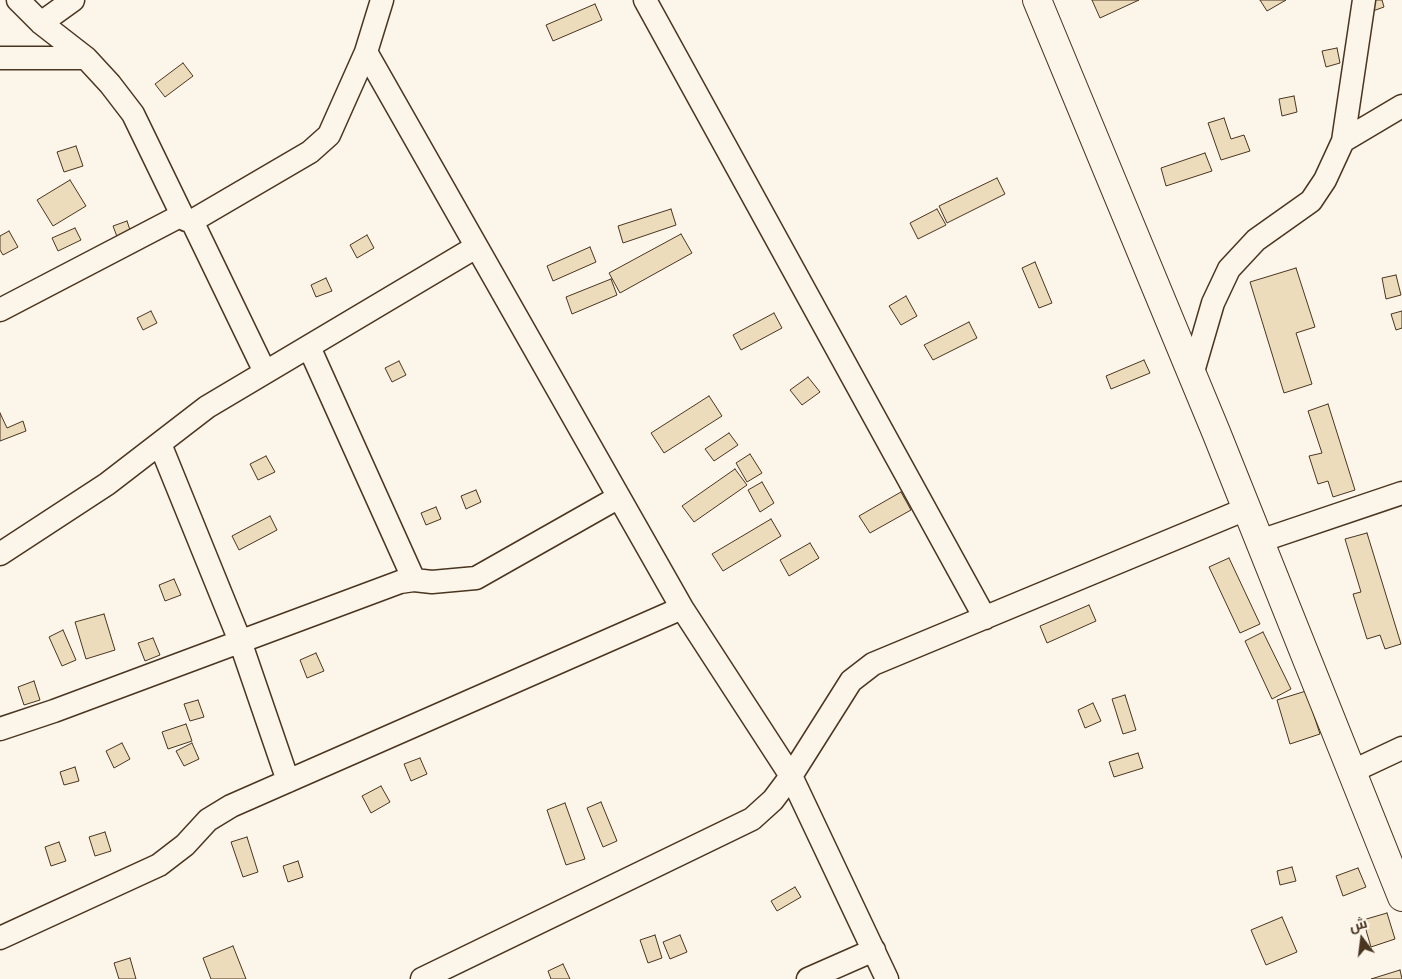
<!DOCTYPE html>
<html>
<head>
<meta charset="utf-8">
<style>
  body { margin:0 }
  #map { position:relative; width:1402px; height:979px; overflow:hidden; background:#fbf6e9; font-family:Lora,Cairo,serif }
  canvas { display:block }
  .north { position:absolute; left:1337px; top:914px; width:50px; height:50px; -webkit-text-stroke:4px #fbf6e9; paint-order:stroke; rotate:345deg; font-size:14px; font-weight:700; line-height:20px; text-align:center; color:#4a3520 }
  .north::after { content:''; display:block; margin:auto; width:18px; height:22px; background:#4a3520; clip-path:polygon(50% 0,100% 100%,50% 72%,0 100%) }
</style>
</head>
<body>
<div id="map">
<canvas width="1402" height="979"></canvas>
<div class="north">ش</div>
</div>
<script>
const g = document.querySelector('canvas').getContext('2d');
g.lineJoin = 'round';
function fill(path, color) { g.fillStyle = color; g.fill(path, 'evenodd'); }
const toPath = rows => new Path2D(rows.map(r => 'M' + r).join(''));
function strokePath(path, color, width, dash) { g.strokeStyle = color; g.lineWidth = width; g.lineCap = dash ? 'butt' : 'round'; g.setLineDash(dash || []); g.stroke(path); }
const building = toPath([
  [1092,0,1139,0,1100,18,1092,0],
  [1260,0,1286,0,1267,11,1260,0],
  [1366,0,1382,0,1384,7,1370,12,1366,0],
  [595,4,602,20,553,41,546,25,595,4],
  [1337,48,1340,63,1326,67,1322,51,1337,48],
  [183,63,193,76,165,97,155,84,183,63],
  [1294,96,1297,112,1282,116,1279,99,1294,96],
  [1224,118,1231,139,1244,135,1250,151,1221,160,1208,123,1224,118],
  [76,146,83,166,64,172,57,152,76,146],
  [1205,153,1212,171,1166,186,1161,168,1205,153],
  [997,178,1005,194,947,223,939,206,997,178],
  [70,180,86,206,53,226,37,200,70,180],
  [671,209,676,225,623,243,618,226,671,209],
  [937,209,946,225,918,239,910,223,937,209],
  [127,221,132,236,119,242,113,226,127,221],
  [75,228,81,240,58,251,52,238,75,228],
  [9,231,18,247,3,255,0,250,0,236,9,231],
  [681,234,692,253,620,293,609,273,681,234],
  [367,235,374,248,357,258,350,245,367,235],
  [590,247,596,262,553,281,547,266,590,247],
  [1035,262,1052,303,1039,308,1022,268,1035,262],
  [1296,268,1315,327,1296,333,1312,384,1284,393,1250,282,1296,268],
  [1396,275,1401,295,1386,299,1382,278,1396,275],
  [326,278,332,291,316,297,311,285,326,278],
  [611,279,617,295,572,314,566,297,611,279],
  [906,296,917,316,901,325,889,306,906,296],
  [151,311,157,323,143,330,137,318,151,311],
  [1402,311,1402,328,1396,330,1391,314,1402,311],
  [774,313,782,328,741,350,733,335,774,313],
  [969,322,977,338,933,360,924,345,969,322],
  [1144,360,1150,373,1111,389,1106,376,1144,360],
  [399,361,406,375,392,382,385,368,399,361],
  [808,377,820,392,802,405,790,390,808,377],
  [709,396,722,416,664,453,651,433,709,396],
  [1328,404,1355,490,1333,497,1328,481,1318,484,1309,456,1322,453,1308,411,1328,404],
  [0,413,7,428,23,421,26,431,0,441,0,413],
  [729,433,738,445,714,461,705,449,729,433],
  [750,454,762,473,747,482,736,463,750,454],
  [266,456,275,472,258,480,250,464,266,456],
  [735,469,747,485,694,522,682,506,735,469],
  [762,482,774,503,760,512,748,490,762,482],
  [476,490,481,502,466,509,461,496,476,490],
  [901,492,911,510,870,533,859,516,901,492],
  [436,507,441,519,426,525,421,513,436,507],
  [270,516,277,530,239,550,232,536,270,516],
  [771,519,781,536,723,571,712,554,771,519],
  [1367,533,1401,644,1385,649,1380,635,1367,639,1353,594,1361,592,1345,539,1367,533],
  [810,543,819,558,789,576,780,560,810,543],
  [1229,558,1260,624,1240,633,1209,567,1229,558],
  [174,579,181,595,165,601,159,585,174,579],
  [1089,605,1096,621,1047,643,1040,626,1089,605],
  [104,614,115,650,86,659,75,622,104,614],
  [63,630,76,660,62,666,49,637,63,630],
  [1263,632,1291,689,1272,699,1245,641,1263,632],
  [153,638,160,655,145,661,138,643,153,638],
  [316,653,324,671,307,678,300,660,316,653],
  [34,681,40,700,24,705,18,687,34,681],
  [1306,691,1320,734,1290,744,1277,700,1306,691],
  [1125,695,1136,730,1123,734,1112,699,1125,695],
  [198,700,204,717,190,721,184,704,198,700],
  [1093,703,1101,721,1085,728,1078,710,1093,703],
  [186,724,192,741,168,749,162,732,186,724],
  [122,743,130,759,114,768,106,751,122,743],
  [192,743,199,759,184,766,176,751,192,743],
  [1138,753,1143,768,1114,777,1109,762,1138,753],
  [420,758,427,774,411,781,404,764,420,758],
  [75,767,79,781,64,785,60,772,75,767],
  [381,786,390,802,371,813,362,796,381,786],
  [601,802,617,841,603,847,587,808,601,802],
  [565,803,585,859,566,865,547,810,565,803],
  [105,832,111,851,95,856,89,837,105,832],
  [247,837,258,872,243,877,231,842,247,837],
  [59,842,66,861,51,866,45,847,59,842],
  [298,861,303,877,288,882,283,866,298,861],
  [1292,867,1296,881,1280,885,1277,871,1292,867],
  [1358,868,1366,887,1343,896,1336,876,1358,868],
  [795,887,801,897,777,911,771,901,795,887],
  [1387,913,1395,939,1371,947,1363,920,1387,913],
  [1282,917,1297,952,1266,965,1251,930,1282,917],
  [655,935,662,958,648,963,640,940,655,935],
  [680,935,687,952,670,959,663,942,680,935],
  [233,946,246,979,211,979,203,958,233,946],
  [130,958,136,979,119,979,114,963,130,958],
  [563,964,570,979,551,979,548,971,563,964],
  [1400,970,1402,979,1371,979,1400,970]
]);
fill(building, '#ecdcbc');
strokePath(building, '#4a3520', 1);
const minor = toPath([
  [18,0,41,23,86,58,110,84,133,114,182,215,186,220,192,221,310,152,329,135,366,52,382,0],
  [645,0,985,618],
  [41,23,73,0],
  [366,52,682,608,791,776,887,979],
  [0,58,86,58],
  [1343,141,1402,106],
  [192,221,265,372],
  [0,310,182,215],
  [309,347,414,580],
  [1192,375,1213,303,1229,269,1256,240,1311,201,1325,180,1343,141,1364,0],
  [160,444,240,641,288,781],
  [1260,541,1402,493],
  [0,554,107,484,207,407,476,247],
  [0,729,54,711,400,582,414,580,432,582,476,578,619,497],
  [1353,771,1402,748],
  [0,938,159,865,185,845,208,820,231,806,682,608],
  [422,979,752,819,773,800,791,776,851,681,873,664,1246,509],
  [808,979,874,950]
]);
const tertiary = toPath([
  [1037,0,1216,432,1402,897]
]);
strokePath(minor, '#4a3520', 25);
strokePath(tertiary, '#4a3520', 30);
strokePath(minor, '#fbf6e9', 22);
strokePath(tertiary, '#fbf6e9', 28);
</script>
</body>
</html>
